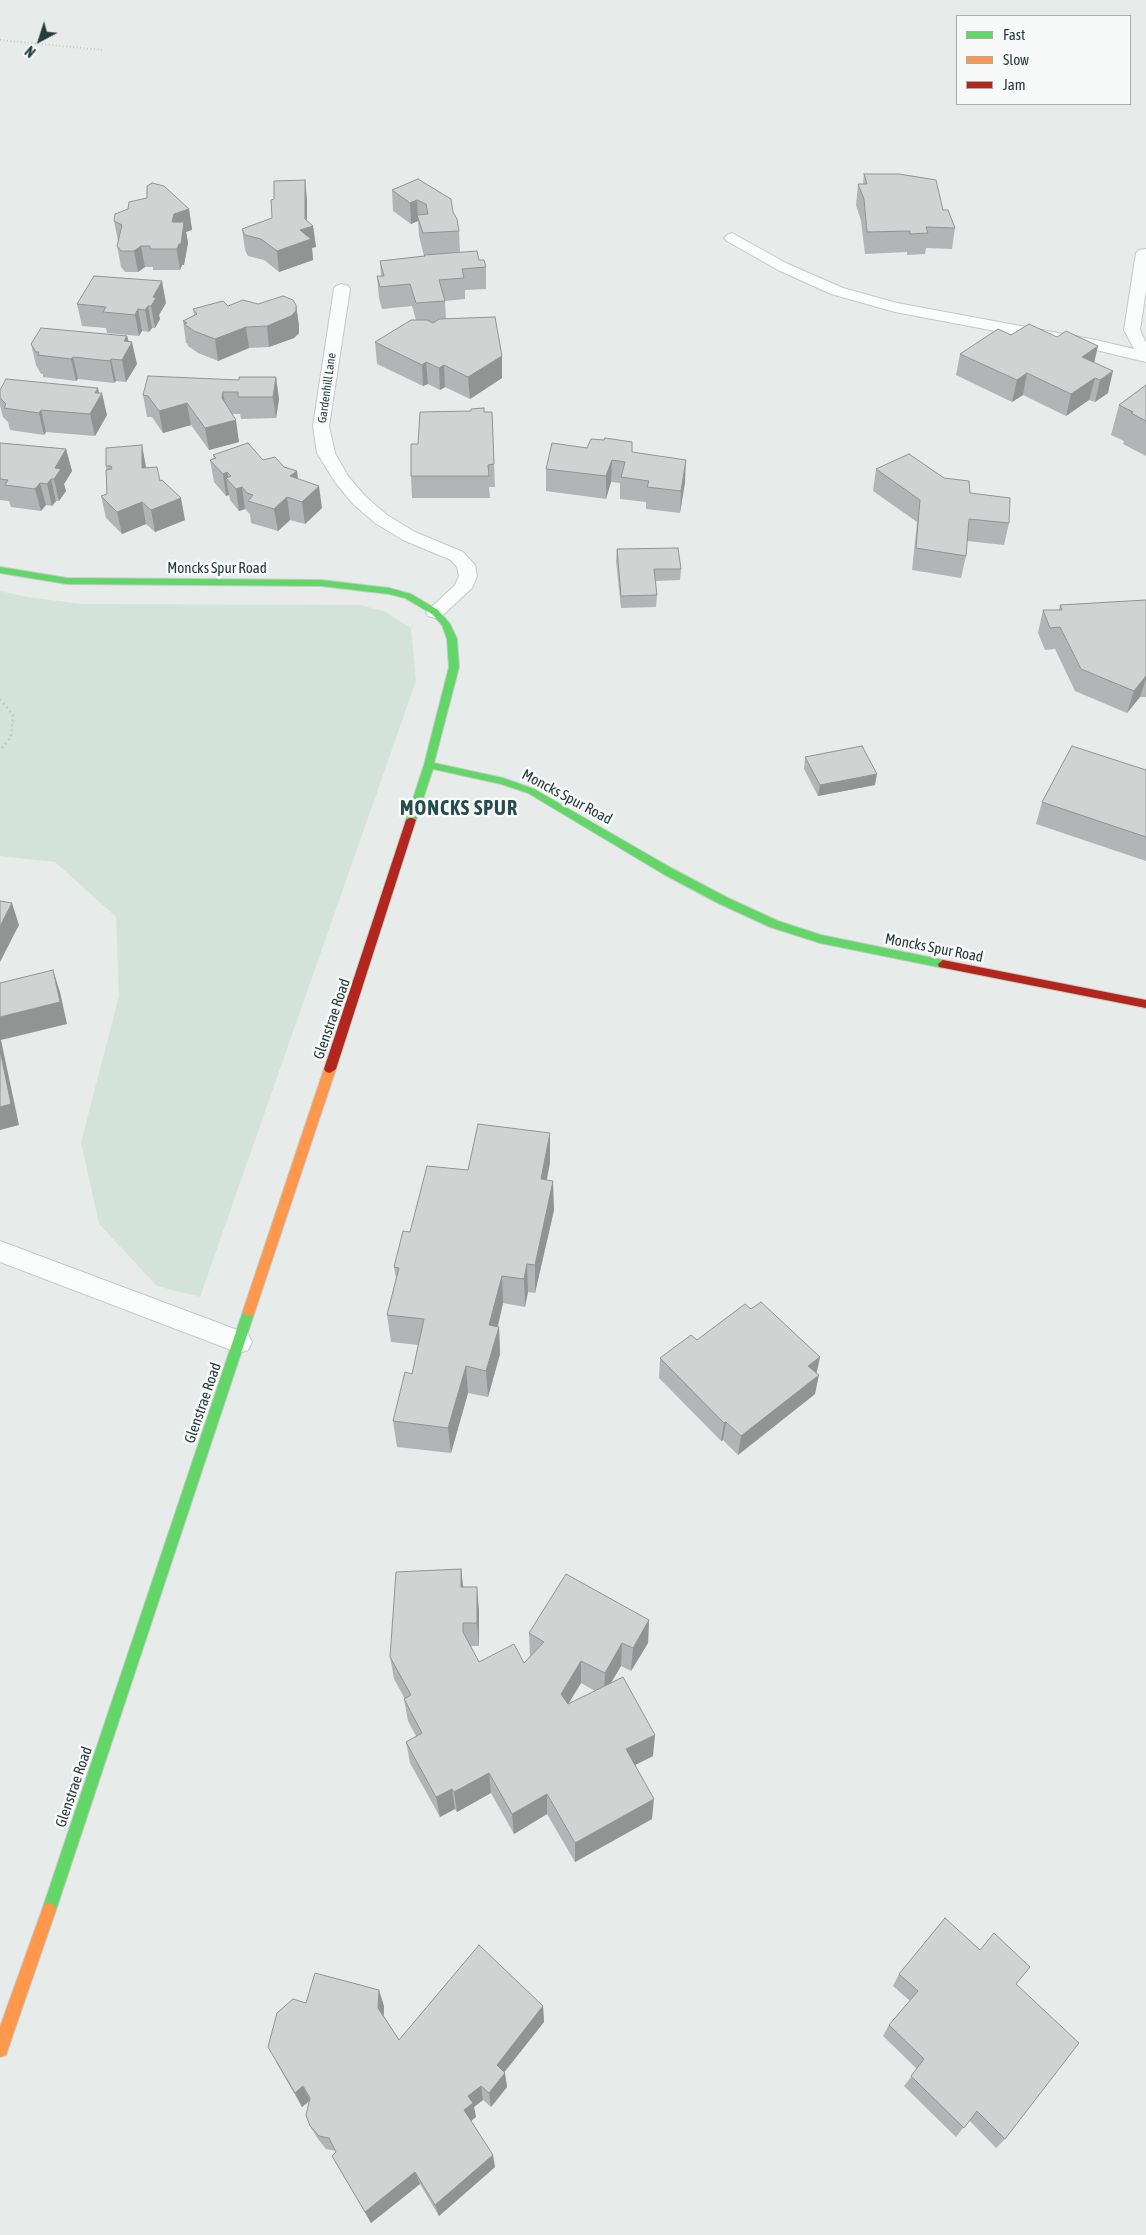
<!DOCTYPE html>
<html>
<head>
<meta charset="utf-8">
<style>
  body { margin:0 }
  #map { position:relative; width:1146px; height:2235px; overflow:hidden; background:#e7ecea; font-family:"Asap Condensed",sans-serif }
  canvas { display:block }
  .legend { position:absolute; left:956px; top:15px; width:175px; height:90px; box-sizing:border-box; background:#f7faf9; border:1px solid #a4aead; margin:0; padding:6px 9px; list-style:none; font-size:15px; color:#273d3c }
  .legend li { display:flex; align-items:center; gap:10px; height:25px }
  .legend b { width:25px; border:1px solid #a4aead }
  .north { position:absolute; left:15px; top:15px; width:50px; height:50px; -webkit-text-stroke:4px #f7faf9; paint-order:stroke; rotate:220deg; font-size:14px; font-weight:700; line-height:20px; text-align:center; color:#273d3c }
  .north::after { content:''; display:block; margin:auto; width:18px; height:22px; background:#273d3c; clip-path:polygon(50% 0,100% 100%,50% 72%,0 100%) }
</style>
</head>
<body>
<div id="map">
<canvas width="1146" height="2235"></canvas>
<ul class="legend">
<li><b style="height:6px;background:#63d668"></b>Fast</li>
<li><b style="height:6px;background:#ff974d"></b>Slow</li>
<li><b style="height:6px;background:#b3261e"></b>Jam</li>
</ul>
<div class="north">N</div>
</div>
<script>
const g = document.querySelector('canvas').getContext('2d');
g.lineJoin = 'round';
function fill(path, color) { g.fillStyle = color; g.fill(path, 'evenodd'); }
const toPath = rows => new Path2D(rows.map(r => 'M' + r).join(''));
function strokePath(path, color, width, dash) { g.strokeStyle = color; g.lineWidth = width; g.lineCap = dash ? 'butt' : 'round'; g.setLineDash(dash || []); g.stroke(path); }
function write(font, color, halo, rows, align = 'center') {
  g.font = font + ' "Asap Condensed",sans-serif'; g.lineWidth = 5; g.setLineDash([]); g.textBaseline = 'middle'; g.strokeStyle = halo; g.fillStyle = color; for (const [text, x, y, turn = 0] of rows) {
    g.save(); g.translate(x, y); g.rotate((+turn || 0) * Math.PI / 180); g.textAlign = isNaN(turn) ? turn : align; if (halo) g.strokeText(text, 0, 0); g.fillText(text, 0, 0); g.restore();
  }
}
fill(toPath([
  [0,591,27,597,82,604,359,605,384,611,411,628,416,681,200,1297,157,1286,99,1224,81,1142,119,996,116,917,55,862,0,856]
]), '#d3e3db');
const lane = toPath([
  [732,233,788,264,843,288,897,303,1096,340,1134,349,1124,330,1136,253,1139,250,1146,249,1146,290,1140,330,1146,343,1146,362,1096,350,895,312,831,294,778,270,727,241,724,238,727,235,732,233],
  [342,284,348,286,350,289,329,426,335,453,348,476,365,496,387,515,415,532,463,552,475,565,477,576,472,588,442,616,435,618,428,616,426,612,455,585,459,576,457,567,451,560,403,540,375,523,353,504,335,482,317,453,313,426,334,289,336,286,342,284],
  [0,1241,248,1334,252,1342,248,1350,239,1353,0,1262,0,1241]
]);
const fast = toPath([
  [0,567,67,578,321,580,389,588,411,594,438,610,450,624,457,639,459,667,434,763,503,778,534,789,673,869,728,898,778,921,821,935,943,960,948,964,943,968,820,943,770,927,720,904,665,875,528,793,501,784,433,769,416,820,414,822,408,822,406,820,424,765,449,667,447,639,442,625,432,614,405,598,389,594,321,586,67,584,0,573,0,567],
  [249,1306,253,1307,255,1311,56,1910,54,1915,49,1917,44,1915,42,1910,243,1311,245,1307,249,1306]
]);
const slow = toPath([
  [330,1065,336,1069,255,1311,253,1315,249,1316,245,1315,243,1311,324,1069,330,1065],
  [49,1903,54,1905,56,1910,8,2049,6,2055,0,2057,0,2027,42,1910,44,1905,49,1903]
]);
const jam = toPath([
  [411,817,416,820,336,1069,330,1073,326,1072,324,1069,406,820,411,817],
  [943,960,1146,1000,1146,1008,939,967,938,964,943,960]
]);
strokePath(lane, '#c4c9c7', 2);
strokePath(fast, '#c5cac9', 2);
strokePath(slow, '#c5cac9', 2);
strokePath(jam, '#c5cac9', 2);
strokePath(toPath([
  [0,40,102,50]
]), '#c3cbca', 2, [1, 2.5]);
strokePath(toPath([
  [0,699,13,715,11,737,0,750]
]), '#c3cbca', 2.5, [2, 3]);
fill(lane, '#fbfcfc');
fill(fast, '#63d668');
fill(slow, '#ff974d');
fill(jam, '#b3261e');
fill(toPath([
  [864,174,943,210,955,228,952,249,926,248,925,254,907,255,907,252,865,254,861,221,856,205,858,184,863,184],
  [305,180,307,201,307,221,313,226,316,247,312,248,313,260,279,272,264,260,248,256,245,250,242,229,272,218,274,199],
  [392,190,453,212,459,231,460,252,479,260,486,267,486,289,465,290,465,299,445,301,446,319,502,356,502,378,470,399,445,387,440,390,428,384,423,386,377,364,375,342,416,320,412,306,382,309,379,298,377,276,381,276,380,261,424,256,419,236,418,221,411,224,393,211],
  [189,209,192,230,186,232,188,243,184,265,182,265,180,270,153,270,153,267,145,267,138,272,125,272,121,267,117,246,118,241,114,221],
  [166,303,159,315,160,319,155,328,152,328,149,332,142,331,139,336,107,333,106,328,82,326,77,304],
  [258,304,296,305,299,326,299,333,294,338,269,347,249,348,218,361,198,353,188,346,187,343,186,343,183,321,194,315,193,309],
  [1011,335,1094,362,1108,393,1095,402,1089,400,1066,416,1023,395,1012,402,956,375,960,354],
  [127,336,129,342,137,364,126,382,116,381,114,383,78,379,76,381,43,377,43,374,41,374,36,365,31,344],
  [276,377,279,399,276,418,241,419,240,414,232,414,239,442,209,450,191,425,163,433,152,417,147,417,143,395,239,380],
  [1146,385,1146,456,1123,444,1124,441,1111,435,1119,405],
  [0,390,98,393,107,415,95,436,46,432,44,435,10,430,8,422,3,417,0,405],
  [484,412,492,412,495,487,489,487,490,498,412,498,411,476,418,444],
  [604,440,632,442,632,452,685,482,680,513,646,509,646,502,620,499,620,483,611,482,606,499,546,491,546,469,587,448],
  [0,443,66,449,72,471,64,484,66,491,59,501,56,501,52,506,46,505,41,511,11,507,9,501,0,500],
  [106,448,146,467,146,468,185,520,155,532,146,524,122,534,106,518,101,496,107,494,106,466],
  [213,455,263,460,297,471,298,479,322,508,305,524,290,520,278,531,251,523,250,514,245,509,239,511,230,500,229,495,226,496,214,482,210,460,214,459],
  [876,469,944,478,970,493,1009,523,1004,545,967,541,966,556,961,578,912,570,917,522,873,491],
  [617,549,681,569,680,580,655,581,657,595,656,607,621,608,616,561],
  [1146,600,1146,697,1140,697,1127,713,1075,691,1055,649,1045,650,1038,633,1043,610,1059,610,1060,605],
  [805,757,875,785,818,796,804,769],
  [1146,770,1146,861,1036,824,1042,802],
  [550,1133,550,1162,547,1180,554,1210,535,1293,528,1292,525,1307,503,1303,498,1327,499,1327,500,1354,488,1397,468,1393,451,1453,397,1447,393,1421,412,1374,418,1345,391,1342,387,1315,396,1278,394,1267,410,1232,468,1170],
  [751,1309,820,1357,816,1373,815,1394,738,1455,723,1440,721,1441,659,1378,660,1358,697,1340],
  [461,1569,463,1587,479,1610,479,1646,471,1646,479,1662,524,1663,530,1656,529,1633,649,1620,648,1643,631,1671,621,1666,611,1682,653,1756,635,1765,652,1819,575,1862,547,1814,514,1834,491,1793,457,1812,455,1809,440,1817,410,1763,406,1742,416,1736,408,1721,404,1699,405,1699,394,1679,390,1657],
  [581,1683,595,1691,568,1704],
  [899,1974,1017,1985,1005,2139,996,2148,969,2120,956,2137,904,2086,917,2069,883,2036,889,2025,910,2001,893,1986],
  [306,2003,384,2006,384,2016,399,2040,543,2006,544,2022,504,2072,507,2087,491,2107,483,2100,474,2107,476,2117,471,2121,495,2167,439,2216,420,2184,371,2223,332,2156,336,2152,336,2151,326,2149,318,2139,310,2126,310,2101,302,2107,276,2062]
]), '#b2b5b5');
fill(toPath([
  [305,180,307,201,307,228,313,226,316,247,312,248,313,260,279,272,277,251,300,230,305,219],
  [417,200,418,221,411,224,410,203],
  [189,209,192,230,186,232,188,243,184,265,182,265,180,270,172,222,174,214],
  [141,246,145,267,138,272,134,251],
  [162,281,166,303,159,315,160,319,155,328,151,306,153,297],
  [296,305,299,326,299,333,294,338,269,347,267,326],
  [148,306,152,328,149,332,145,310],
  [138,309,142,331,139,336,135,315],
  [246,327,249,348,218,361,215,339],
  [127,336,130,347,132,342,137,364,126,382,122,360,124,341],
  [1098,346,1093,368,1082,357],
  [502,356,502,378,470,399,468,377],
  [73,357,78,379,76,381,71,359],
  [111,359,116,381,114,383,110,361],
  [426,362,428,384,423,386,422,365],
  [444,365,445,387,440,390,439,368],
  [1113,371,1108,393,1095,402,1100,380],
  [1027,373,1023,395,1012,402,1017,380],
  [276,377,279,399,276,418,273,397],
  [1095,378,1089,400,1066,416,1071,394],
  [98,388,100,398,102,393,107,415,95,436,90,414,95,393],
  [223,392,227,414,222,398],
  [187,403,191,425,163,433,159,411],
  [41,410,46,432,44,435,39,413],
  [236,420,239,442,209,450,205,428],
  [142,445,146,467,146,490,142,468],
  [66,449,72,471,64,484,66,491,59,501,54,479,55,468],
  [612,460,611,482,606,499,606,476],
  [686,460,685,482,680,513,681,491],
  [297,471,299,493,290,476],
  [227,472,229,481,226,478,229,495,226,496,223,474],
  [51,479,56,501,52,506,47,484],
  [40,483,46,505,41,511,35,489],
  [319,486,322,508,305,524,302,502],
  [242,487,245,509,239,511,236,489],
  [287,497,290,520,278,531,274,509],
  [181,498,185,520,155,532,151,510],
  [142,502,146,524,122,534,117,512],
  [1146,676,1146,679,1140,697,1127,713,1134,691],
  [877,774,875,785,818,796,820,785],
  [12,903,19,925,0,962,0,926],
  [53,970,60,992,67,1024,1,1040,19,1125,0,1130,0,1017],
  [550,1133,550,1162,541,1208,541,1179],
  [553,1181,554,1210,535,1293,535,1265],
  [527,1264,528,1292,525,1307,524,1279],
  [502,1276,503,1303,491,1352,489,1325],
  [499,1327,500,1354,488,1397,486,1371],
  [820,1357,816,1376,808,1366],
  [466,1366,468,1393,451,1453,448,1428],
  [819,1375,815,1394,738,1455,741,1436],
  [726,1422,723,1440,721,1441,724,1423],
  [461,1569,464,1593,461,1587],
  [477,1587,479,1610,479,1646,477,1623],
  [649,1620,648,1643,631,1671,633,1648],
  [622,1643,621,1666,604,1695,605,1673],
  [581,1661,581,1683,561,1716,561,1694],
  [655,1735,653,1756,625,1770,626,1749],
  [489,1773,491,1793,457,1812,454,1792],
  [452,1789,455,1809,440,1817,436,1797],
  [547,1794,547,1814,514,1834,512,1814],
  [654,1799,652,1819,575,1862,575,1843],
  [379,1990,384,2006,383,2023,378,2008],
  [543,2006,544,2022,499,2079,497,2065],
  [505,2073,507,2087,491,2107,489,2093],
  [303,2086,310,2100,302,2107,295,2093],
  [481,2086,483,2100,474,2107,476,2117,467,2124,464,2110,468,2096],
  [493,2155,495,2167,439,2216,435,2205],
  [415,2172,420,2184,371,2223,365,2212]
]), '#919493');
const building = toPath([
  [864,174,899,174,936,180,943,210,948,210,955,228,926,227,928,233,910,234,910,231,867,232,864,199,858,184,867,184,864,174],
  [418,179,451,199,453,212,457,219,459,231,423,233,417,215,428,214,426,204,417,200,410,203,392,190,418,179],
  [305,180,305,219,313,226,300,230,311,239,277,251,261,239,245,235,242,229,272,218,271,200,274,199,274,181,305,180],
  [152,183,164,186,189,209,174,214,172,222,184,222,181,244,179,244,177,249,150,249,150,246,141,246,134,251,121,251,117,246,122,225,114,221,115,214,128,209,129,202,147,198,147,186,152,183],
  [477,251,479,260,484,260,486,267,462,269,464,278,439,280,445,301,416,303,410,284,380,287,377,276,384,276,380,261,425,256,424,255,477,251],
  [94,276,162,281,153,297,156,298,151,306,148,306,145,310,138,309,135,315,103,312,106,307,77,304,94,276],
  [283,296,293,300,296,305,296,311,291,316,267,326,246,327,215,339,194,331,184,324,187,323,183,321,197,314,193,309,223,301,228,306,243,300,258,304,283,296],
  [495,317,502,356,468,377,444,365,439,368,426,362,422,365,375,342,411,320,427,320,433,323,439,319,495,317],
  [1029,324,1057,337,1066,331,1098,346,1082,357,1113,371,1100,380,1095,378,1071,394,1027,373,1017,380,960,354,998,329,1011,335,1029,324],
  [41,328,127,336,124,341,132,342,122,360,111,359,110,361,73,357,71,359,38,355,39,352,36,352,31,344,41,328],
  [148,376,239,380,239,377,276,377,273,397,238,397,238,392,223,392,222,398,236,420,205,428,187,403,159,411,148,396,143,395,148,376],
  [6,379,98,388,95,393,102,393,90,414,41,410,39,413,4,408,6,404,0,398,0,390,6,379],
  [1146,385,1146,421,1131,413,1133,412,1119,405,1146,385],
  [484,408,484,412,492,412,494,464,488,465,489,476,411,476,411,444,418,444,420,412,471,411,471,409,484,408],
  [605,438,632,442,632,452,686,460,681,491,647,487,649,481,621,477,625,462,612,460,606,476,546,469,552,443,587,448,591,439,604,440,605,438],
  [0,443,66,449,55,468,61,469,54,479,51,479,47,484,40,483,35,489,5,485,8,480,0,479,0,443],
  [248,443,263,460,275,457,284,467,297,471,290,476,319,486,302,502,287,497,274,509,248,501,253,495,247,493,242,487,236,489,226,478,231,476,227,472,223,474,210,460,216,458,213,455,248,443],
  [142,445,142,468,157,467,160,481,162,480,181,498,151,510,142,502,117,512,101,496,107,494,106,470,112,469,111,466,106,466,106,448,142,445],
  [909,454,944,478,969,481,970,493,1010,498,1009,523,969,519,966,556,916,548,920,500,876,469,909,454],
  [678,548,681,569,654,569,657,595,621,596,617,549,678,548],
  [1146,600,1146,676,1134,691,1081,669,1060,627,1050,628,1043,610,1062,610,1060,605,1146,600],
  [862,746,877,774,820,785,805,757,862,746],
  [1072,746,1146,770,1146,837,1042,802,1072,746],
  [0,901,12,903,0,926,0,901],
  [53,970,60,1002,0,1017,0,983,53,970],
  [0,1050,11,1104,0,1107,0,1050],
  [478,1124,550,1133,541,1179,553,1181,535,1265,527,1264,524,1279,502,1276,489,1325,499,1327,486,1371,466,1366,448,1428,393,1421,405,1372,412,1374,424,1319,387,1315,399,1268,394,1267,403,1231,410,1232,427,1166,468,1170,478,1124],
  [761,1302,820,1357,808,1366,819,1375,741,1436,726,1422,724,1423,660,1358,691,1335,697,1340,745,1304,751,1309,761,1302],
  [461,1569,461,1587,477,1587,477,1623,463,1623,463,1632,479,1662,514,1644,524,1663,544,1642,529,1633,566,1574,649,1620,633,1648,622,1643,605,1673,581,1661,561,1694,568,1704,623,1677,655,1735,626,1749,654,1799,575,1843,547,1794,512,1814,489,1773,454,1792,452,1789,436,1797,406,1742,422,1733,404,1699,411,1695,390,1657,396,1572,461,1569],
  [945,1918,980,1950,994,1933,1030,1967,1016,1984,1079,2043,1005,2139,977,2111,964,2128,922,2087,911,2076,924,2059,889,2025,918,1991,899,1974,945,1918],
  [479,1945,543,2006,497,2065,505,2073,489,2093,481,2086,468,2096,473,2103,464,2110,493,2155,435,2205,415,2172,365,2212,332,2156,336,2152,329,2138,319,2136,310,2126,306,2115,310,2098,303,2086,295,2093,268,2047,277,2013,293,1999,306,2003,315,1973,379,1990,378,2008,399,2040,479,1945]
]);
fill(building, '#cfd3d2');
strokePath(building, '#919493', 1);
write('12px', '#273d3c', '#f7faf9', [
  ["Gardenhill Lane",327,388,-82]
]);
write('15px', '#273d3c', '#f7faf9', [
  ["Moncks Spur Road",217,568],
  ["Moncks Spur Road",567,797,28],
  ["Moncks Spur Road",934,948,11],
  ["Glenstrae Road",332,1019,-71],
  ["Glenstrae Road",203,1403,-71],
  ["Glenstrae Road",74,1787,-71]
]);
g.letterSpacing = '1px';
write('bold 20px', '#254d4b', '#f7faf9', [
  ["MONCKS SPUR",459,809]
]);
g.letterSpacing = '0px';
</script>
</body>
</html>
